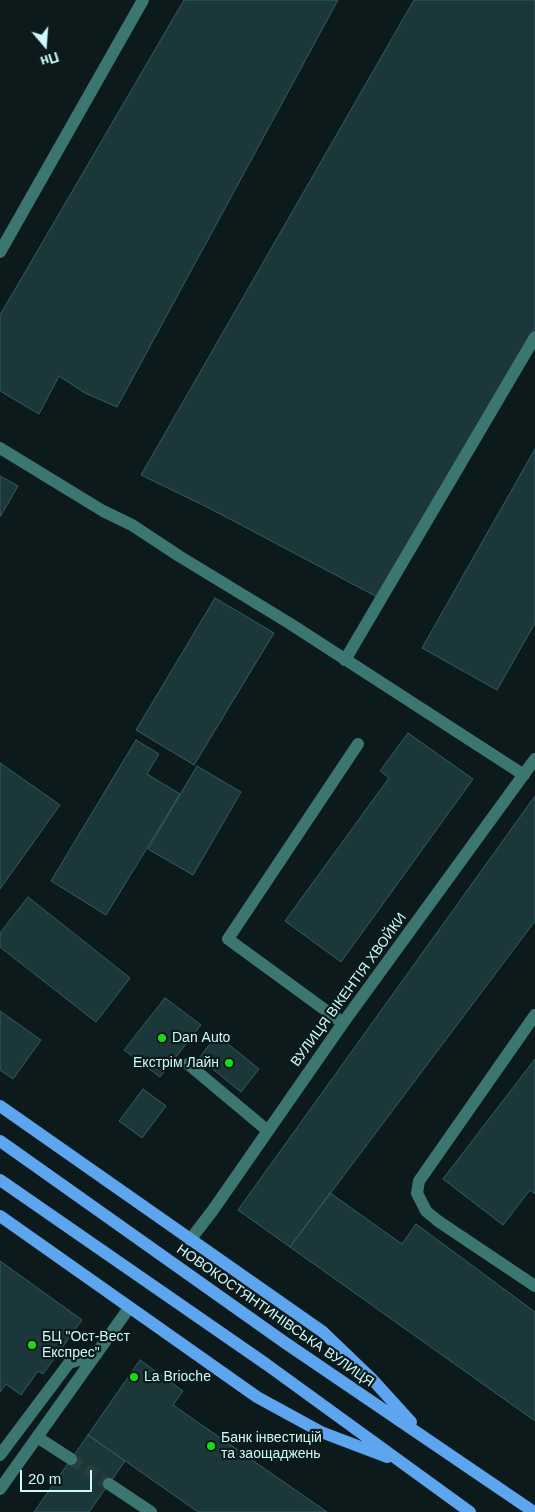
<!DOCTYPE html>
<html>
<head>
<meta charset="utf-8">
<style>
  body { margin:0 }
  #map { position:relative; width:535px; height:1512px; overflow:hidden; background:#0d1a1b; font-family:Helvetica,sans-serif }
  canvas { display:block }
  .north { position:absolute; left:20px; top:20px; width:50px; height:50px; -webkit-text-stroke:4px #0d1a1b; paint-order:stroke; rotate:162deg; font-size:14px; font-weight:700; line-height:20px; text-align:center; color:#ccfafa }
  .north::after { content:''; display:block; margin:auto; width:18px; height:22px; background:#ccfafa; clip-path:polygon(50% 0,100% 100%,50% 72%,0 100%) }
  .scale { position:absolute; left:20px; top:1470px; width:72px; height:22px; box-sizing:border-box; border:2px solid #ccfafa; border-top:0; padding-left:6px; font-size:15px; line-height:18px; white-space:nowrap; color:#ccfafa; -webkit-text-stroke:4px #0d1a1b; paint-order:stroke }
</style>
</head>
<body>
<div id="map">
<canvas width="535" height="1512"></canvas>
<div class="north">Пн</div>
<div class="scale">20 m</div>
</div>
<script>
const g = document.querySelector('canvas').getContext('2d');
g.lineJoin = 'round';
function fill(path, color) { g.fillStyle = color; g.fill(path, 'evenodd'); }
const toPath = rows => new Path2D(rows.map(r => 'M' + r).join(''));
function strokePath(path, color, width, dash) { g.strokeStyle = color; g.lineWidth = width; g.lineCap = dash ? 'butt' : 'round'; g.setLineDash(dash || []); g.stroke(path); }
function write(font, color, halo, rows, align = 'center') {
  g.font = font + ' Helvetica,sans-serif'; g.lineWidth = 4.5; g.setLineDash([]); g.textBaseline = 'middle'; g.strokeStyle = halo; g.fillStyle = color; for (const [text, x, y, turn = 0] of rows) {
    g.save(); g.translate(x, y); g.rotate((+turn || 0) * Math.PI / 180); g.textAlign = isNaN(turn) ? turn : align; if (halo) g.strokeText(text, 0, 0); g.fillText(text, 0, 0); g.restore();
  }
}
const building = toPath([
  [184,0,338,0,117,407,85,393,59,376,39,414,0,391,0,315,184,0],
  [414,0,535,0,535,328,381,599,209,508,141,475,414,0],
  [535,449,535,623,497,690,422,648,535,449],
  [0,476,18,486,0,517,0,476],
  [215,598,274,633,194,765,136,730,215,598],
  [408,733,473,779,341,962,285,921,389,778,380,771,408,733],
  [136,740,159,754,147,774,180,794,106,915,51,881,136,740],
  [0,763,60,805,0,889,0,763],
  [197,766,241,792,193,875,148,849,197,766],
  [535,796,535,921,290,1247,238,1210,535,796],
  [28,897,130,978,96,1022,0,947,0,933,28,897],
  [165,998,201,1025,160,1077,124,1050,165,998],
  [0,1011,41,1040,13,1079,0,1070,0,1011],
  [217,1035,259,1069,241,1092,199,1058,217,1035],
  [535,1059,535,1194,530,1190,503,1225,443,1179,535,1059],
  [143,1089,166,1106,142,1138,119,1121,143,1089],
  [330,1193,402,1244,416,1224,535,1312,535,1421,290,1247,330,1193],
  [0,1261,82,1320,43,1374,38,1371,21,1395,6,1384,0,1392,0,1261],
  [140,1360,183,1391,173,1405,327,1512,198,1512,88,1435,140,1360],
  [88,1435,125,1461,89,1512,34,1512,88,1435]
]);
fill(building, '#1b373a');
strokePath(building, '#2f5f64', 1);
strokePath(toPath([
  [71,1459,109,1484]
]), '#2a3c3c', 12, [12, 6]);
strokePath(toPath([
  [0,252,143,0],
  [0,448,103,511,132,525,179,556,289,623,524,775],
  [345,660,535,337],
  [535,1015,419,1181,417,1193,426,1211,438,1221,535,1286],
  [343,1023,228,939,358,744],
  [188,1064,268,1131],
  [190,1240,213,1210,343,1023,535,759],
  [37,1437,71,1459],
  [0,1455,69,1363,96,1355],
  [109,1484,151,1512],
  [0,1489,129,1308]
]), '#3c7671', 12);
strokePath(toPath([
  [0,1106,323,1332,372,1379,411,1422],
  [0,1141,284,1342,534,1512],
  [0,1180,266,1364,470,1512],
  [0,1216,257,1397,321,1432,387,1457]
]), '#5ea5ef', 12);
for (const [x, y, r, color] of [
  [162,1038,5,"#19dc16"],
  [229,1063,5,"#19dc16"],
  [32,1345,5,"#19dc16"],
  [134,1377,5,"#19dc16"],
  [211,1446,5,"#19dc16"]
]) { const dot = new Path2D(); dot.arc(x, y, r, 0, 2 * Math.PI); g.fillStyle = color; g.fill(dot); strokePath(dot, '#0d1a1b', 2); }
write('14px', '#ccfafa', '#0d1a1b', [
  ["ВУЛИЦЯ ВІКЕНТІЯ ХВОЙКИ",349,990,-54],
  ["НОВОКОСТЯНТИНІВСЬКА ВУЛИЦЯ",275,1316,35]
]);
write('14px', '#ccfafa', '#0d1a1b', [
  ["Dan Auto",172,1038],
  ["Екстрім Лайн",219,1063,"right"],
  ["БЦ \"Ост-Вест",42,1337],
  ["Експрес\"",42,1353],
  ["La Brioche",144,1377],
  ["Банк інвестицій",221,1438],
  ["та заощаджень",221,1454]
], 'left');
</script>
</body>
</html>
